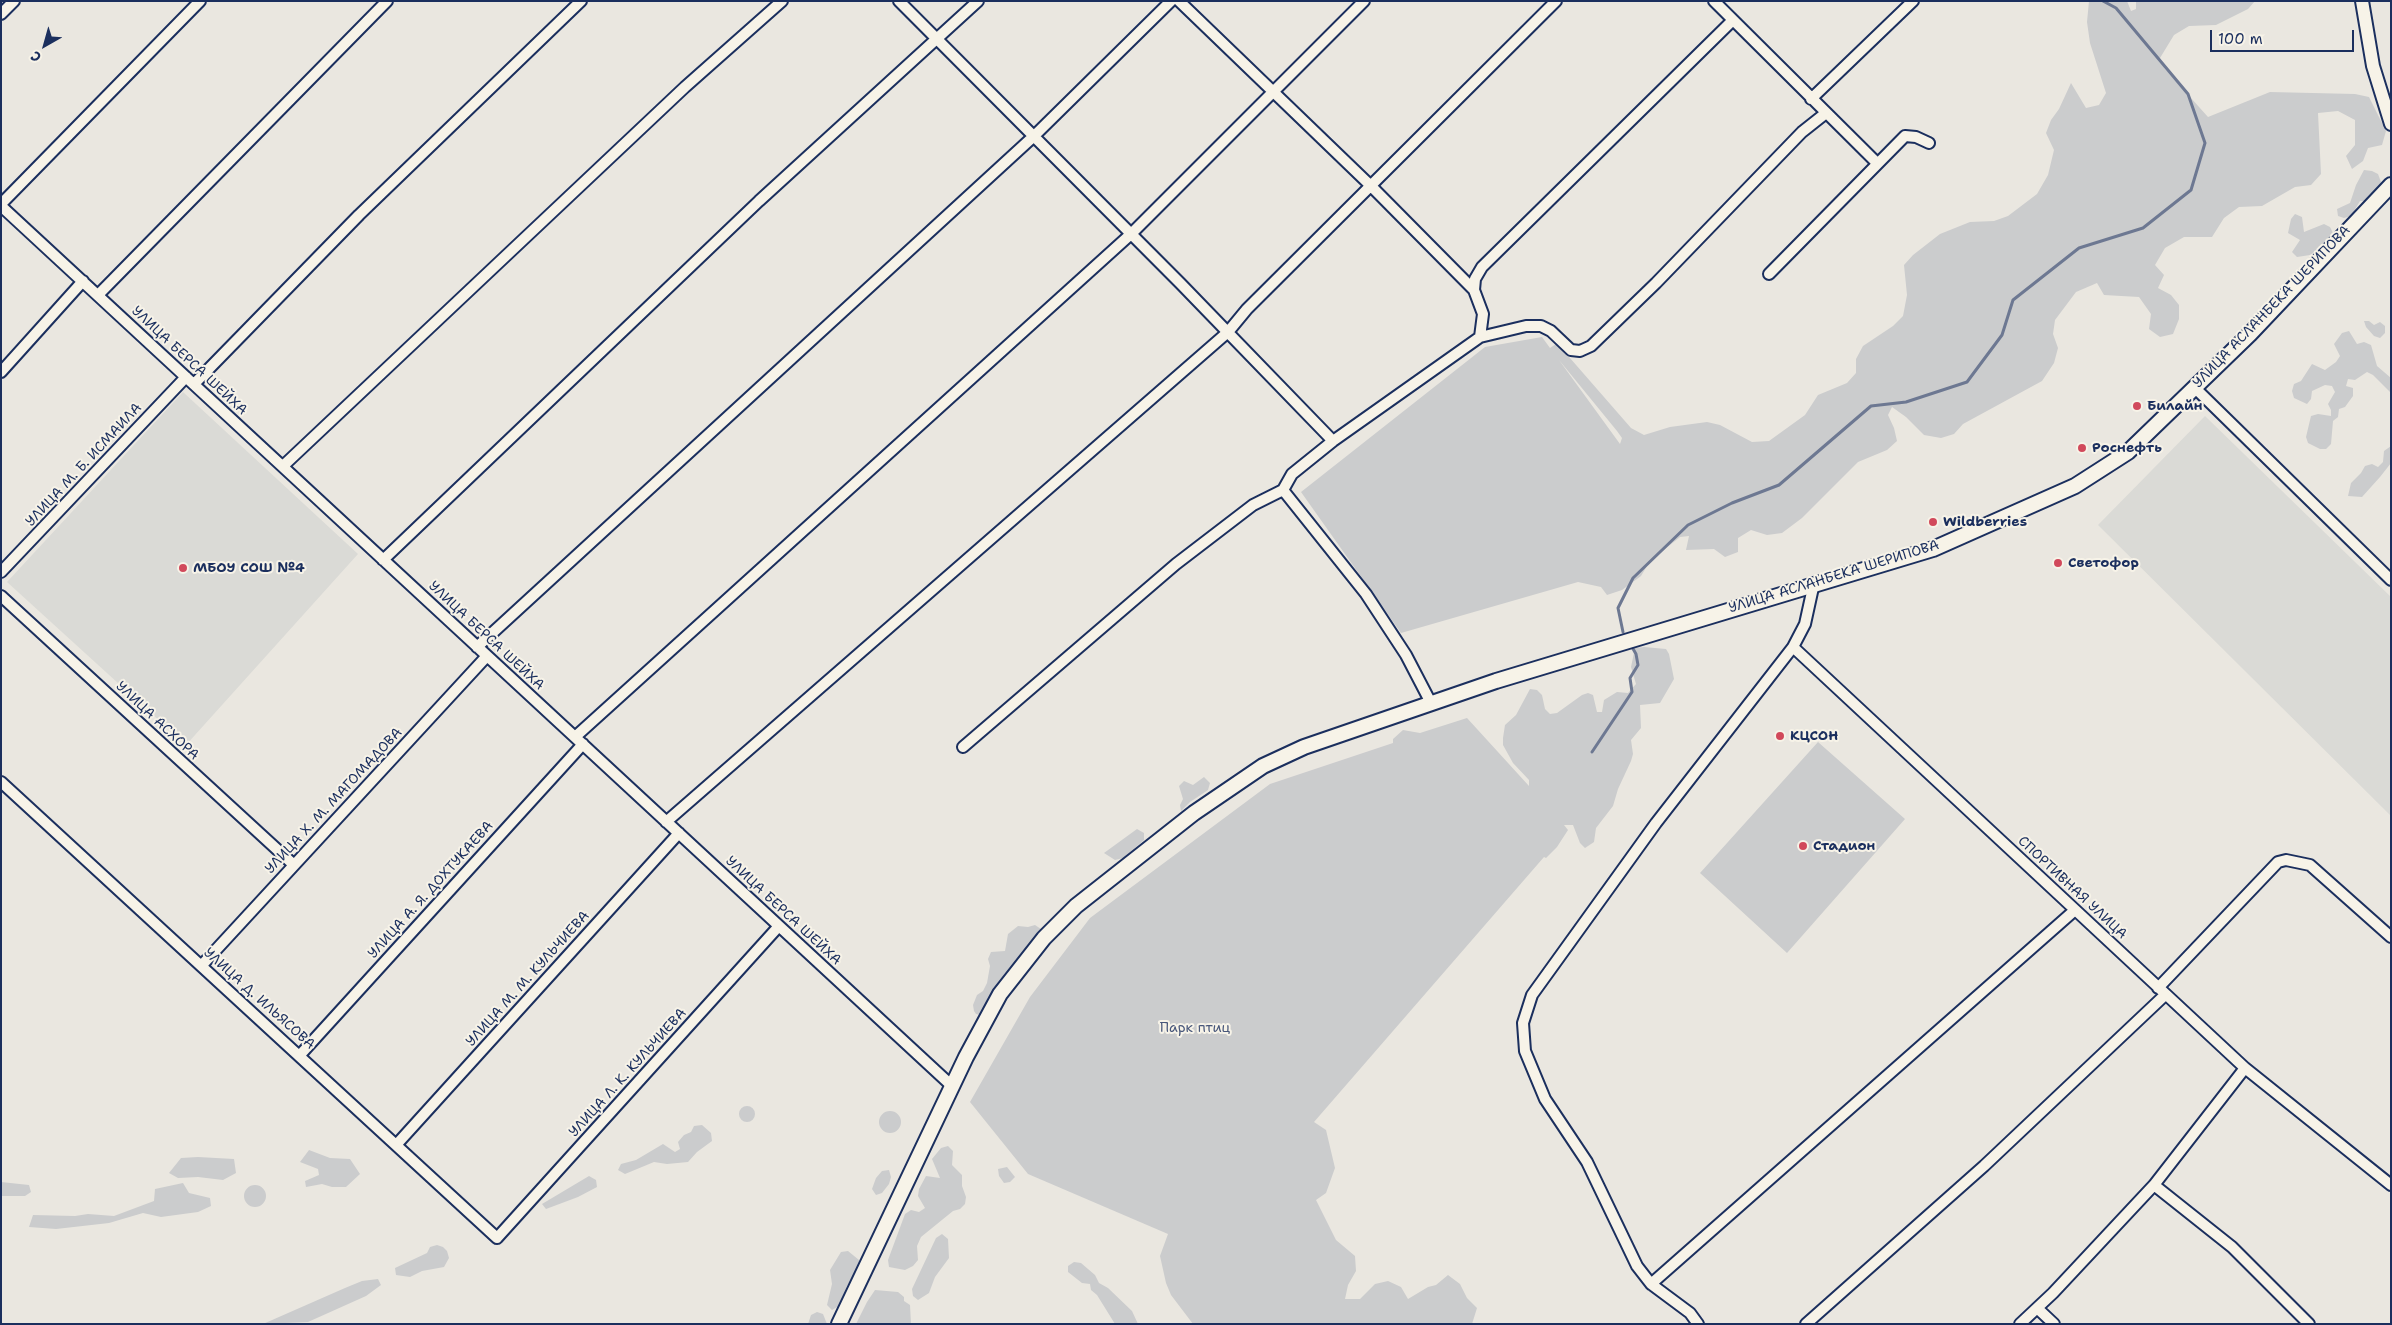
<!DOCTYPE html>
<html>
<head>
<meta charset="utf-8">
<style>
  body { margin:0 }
  #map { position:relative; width:2392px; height:1325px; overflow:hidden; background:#eae7e0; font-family:"Shantell Sans",sans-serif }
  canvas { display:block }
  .frame { position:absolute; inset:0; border:2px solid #1b2f5e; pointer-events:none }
  .north { position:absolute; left:20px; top:20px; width:50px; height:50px; -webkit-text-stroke:4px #f7f3e8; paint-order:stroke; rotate:218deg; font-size:14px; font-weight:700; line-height:20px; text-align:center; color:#1b2f5e }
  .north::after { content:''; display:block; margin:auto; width:18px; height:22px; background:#1b2f5e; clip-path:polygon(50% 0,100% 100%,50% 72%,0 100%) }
  .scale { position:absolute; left:2210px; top:30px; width:144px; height:22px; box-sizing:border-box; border:2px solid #1b2f5e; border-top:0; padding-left:6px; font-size:15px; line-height:18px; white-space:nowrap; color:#1b2f5e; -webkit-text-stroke:4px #f7f3e8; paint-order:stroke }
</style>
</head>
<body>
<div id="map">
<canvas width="2392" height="1325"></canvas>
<div class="frame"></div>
<div class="north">С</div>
<div class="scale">100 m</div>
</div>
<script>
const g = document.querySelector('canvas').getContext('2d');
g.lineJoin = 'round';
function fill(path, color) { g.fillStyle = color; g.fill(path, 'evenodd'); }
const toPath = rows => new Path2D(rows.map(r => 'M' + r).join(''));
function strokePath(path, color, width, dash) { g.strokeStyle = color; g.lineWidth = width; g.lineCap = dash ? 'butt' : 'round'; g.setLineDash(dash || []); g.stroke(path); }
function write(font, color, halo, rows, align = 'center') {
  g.font = font + ' "Shantell Sans",sans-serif'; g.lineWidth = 4; g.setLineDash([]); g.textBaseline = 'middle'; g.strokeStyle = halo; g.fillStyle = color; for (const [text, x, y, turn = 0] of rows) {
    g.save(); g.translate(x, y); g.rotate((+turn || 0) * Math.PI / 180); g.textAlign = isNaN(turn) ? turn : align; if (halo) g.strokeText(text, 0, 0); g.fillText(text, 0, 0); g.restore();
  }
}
fill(toPath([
  [183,392,358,554,186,745,7,582],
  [2205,416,2391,597,2391,816,2098,525]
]), '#dadad6');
fill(toPath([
  [2089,1,2127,1,2131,11,2136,9,2136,1,2255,1,2248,9,2216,25,2189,26,2174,35,2160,58,2165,69,2208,117,2270,92,2355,94,2369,97,2386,131,2382,145,2368,148,2363,161,2352,169,2346,156,2355,145,2355,120,2338,111,2318,113,2321,174,2311,185,2295,187,2262,206,2239,207,2224,218,2212,237,2184,237,2165,248,2155,265,2164,275,2158,288,2171,295,2179,305,2179,319,2173,334,2160,337,2149,329,2151,314,2139,297,2104,295,2097,283,2076,292,2055,320,2053,334,2058,348,2054,363,2042,381,1963,424,1954,434,1941,438,1924,435,1906,417,1892,407,1888,415,1894,428,1897,441,1887,450,1858,462,1802,518,1782,533,1767,535,1751,530,1738,538,1738,552,1725,557,1714,549,1686,550,1689,536,1680,537,1650,561,1641,576,1622,590,1607,595,1601,587,1578,582,1401,633,1301,492,1485,347,1542,337,1550,348,1556,344,1563,350,1631,428,1644,435,1670,427,1707,422,1720,425,1752,442,1769,441,1805,415,1818,395,1847,383,1856,373,1856,359,1863,346,1893,326,1903,316,1907,295,1904,265,1913,255,1940,234,1970,222,1994,221,2008,216,2037,194,2048,175,2054,150,2046,133,2051,120,2059,109,2071,83,2086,108,2099,105,2106,93,2090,43,2087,22],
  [1559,360,1617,431,1622,438,1620,444],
  [2364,170,2372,171,2378,174,2381,182,2379,189,2367,201,2360,201,2351,216,2344,218,2338,216,2337,209,2350,203,2356,185],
  [2295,214,2302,217,2304,232,2324,224,2330,227,2333,233,2332,240,2310,255,2297,257,2292,252,2300,240,2288,233,2291,219],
  [2364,321,2369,321,2374,325,2380,322,2385,326,2385,333,2380,338,2374,336,2366,327],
  [2349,331,2357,344,2364,342,2371,345,2377,366,2391,378,2391,393,2373,375,2367,372,2355,380,2348,379,2346,386,2353,388,2353,396,2345,407,2339,409,2338,417,2333,421,2331,444,2326,449,2320,449,2308,443,2306,437,2311,416,2318,414,2331,416,2331,410,2328,404,2335,392,2332,386,2325,385,2312,391,2311,399,2307,404,2294,398,2292,391,2294,384,2301,381,2312,364,2325,370,2336,362,2340,356,2334,344,2342,333],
  [2391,446,2391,463,2380,477,2362,497,2348,496,2351,483,2361,473,2365,466,2372,464,2378,467,2383,462,2384,451],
  [1644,647,1666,649,1669,654,1674,679,1660,703,1640,705,1641,728,1631,740,1633,754,1631,761,1618,789,1613,806,1596,828,1594,842,1585,848,1580,843,1573,825,1564,825,1568,830,1557,847,1546,858,1544,857,1314,1122,1326,1130,1335,1168,1326,1193,1316,1200,1336,1240,1355,1256,1356,1271,1348,1285,1345,1299,1360,1299,1375,1284,1388,1281,1401,1287,1408,1299,1428,1287,1436,1285,1448,1275,1460,1284,1467,1298,1477,1308,1472,1324,1193,1324,1171,1295,1166,1283,1160,1256,1168,1234,1028,1174,970,1102,1030,997,1090,918,1270,784,1393,743,1393,739,1403,730,1420,733,1467,718,1529,786,1529,780,1513,763,1503,745,1503,738,1505,725,1516,715,1530,689,1537,690,1542,695,1545,709,1550,714,1557,713,1582,695,1588,693,1593,695,1597,712,1602,712,1604,700,1617,692,1628,693,1636,684,1631,667,1635,648],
  [1818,742,1905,819,1787,953,1700,873],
  [1204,777,1210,783,1208,790,1190,802,1181,811,1180,805,1183,799,1179,786,1184,781,1193,785],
  [1137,829,1144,833,1144,840,1123,858,1115,860,1104,853],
  [1035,925,1041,929,1041,937,1003,976,997,988,991,993,986,1009,980,1015,976,1014,974,1011,973,1005,977,995,983,991,987,983,990,966,988,959,991,952,1005,951,1008,934,1018,926,1028,927],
  '739 1114a8 8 0 1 1 16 0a8 8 0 1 1-16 0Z',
  '879 1122a11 11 0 1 1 22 0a11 11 0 1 1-22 0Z',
  [702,1125,711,1133,712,1141,697,1152,688,1162,667,1164,654,1162,625,1174,618,1170,621,1164,636,1160,663,1144,675,1152,680,1149,678,1142,684,1135,691,1132,694,1126],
  [948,1146,953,1151,952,1165,962,1175,962,1186,966,1197,965,1204,960,1209,953,1211,921,1237,917,1246,918,1260,913,1266,905,1270,889,1267,888,1260,905,1214,911,1210,919,1212,925,1208,918,1196,919,1189,926,1176,940,1178,932,1159,941,1148],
  [309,1150,330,1158,350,1159,360,1174,346,1187,332,1187,322,1184,306,1187,305,1181,319,1175,318,1169,300,1162],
  [198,1157,234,1159,236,1173,223,1180,198,1177,178,1178,169,1173,181,1158],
  [1007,1167,1015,1177,1010,1182,1004,1183,999,1176,998,1169],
  [889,1170,891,1177,889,1184,882,1193,876,1195,872,1189,876,1178,882,1171],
  [589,1176,596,1180,597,1187,578,1197,546,1209,542,1204],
  [1,1182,29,1185,31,1192,25,1196,1,1196],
  [183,1183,189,1193,210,1198,211,1206,198,1212,161,1217,143,1213,109,1223,56,1229,29,1227,33,1215,75,1216,88,1214,114,1216,154,1201,155,1189],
  '244 1196a11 11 0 1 1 22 0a11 11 0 1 1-22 0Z',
  [942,1234,948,1239,949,1258,935,1277,929,1293,918,1300,913,1296,912,1289,936,1238],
  [437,1245,443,1247,447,1251,449,1258,444,1267,422,1271,410,1277,396,1275,395,1268,427,1253,430,1247],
  [848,1251,859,1260,859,1268,847,1286,839,1306,832,1310,827,1305,832,1284,830,1270,841,1252],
  [1074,1262,1081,1263,1095,1275,1099,1283,1108,1288,1132,1311,1138,1324,1115,1324,1097,1295,1091,1290,1090,1284,1082,1283,1068,1272,1068,1266],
  [378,1279,381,1285,366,1296,308,1322,263,1324,345,1288,362,1281],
  [875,1290,898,1292,904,1297,904,1301,910,1305,911,1324,856,1324,867,1302],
  [817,1312,823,1314,827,1324,808,1324,811,1315]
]), '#cbcccd');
strokePath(toPath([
  [1623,632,1618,608,1633,578,1688,525,1732,503,1779,485,1871,406,1906,402,1967,382,2002,335,2013,300,2079,248,2143,228,2191,190,2205,143,2188,94,2116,8,2103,1],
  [1592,752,1632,692,1630,678,1638,665,1636,654,1632,647]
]), '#6d7892', 3);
const minor = toPath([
  [899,1,1180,283,1333,441],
  [1179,1,1371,186,1474,290],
  [1714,1,1876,162],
  [1,14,14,1],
  [1811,99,1913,1],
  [1,204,200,1],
  [1,206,952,1086],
  [1769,274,1905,136,1916,137,1929,143],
  [98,295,387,1],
  [1480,337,1483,314,1474,290,1475,279,1482,267,1732,21],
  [1,372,83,281],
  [194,384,359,215,581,1],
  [2194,387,2391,580],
  [283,466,685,87,782,1],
  [1283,490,1366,594,1406,655,1431,703],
  [383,560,759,201,978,1],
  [1,572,186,377],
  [1814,583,1805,624,1793,647,2245,1068,2391,1185],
  [1,596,294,865],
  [477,647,1034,136,1171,1],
  [575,737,1131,234,1364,1],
  [963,747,1176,564,1253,505,1283,490,1292,474,1333,441,1480,337,1526,326,1541,326,1551,331,1571,350,1580,351,1591,346,1656,283,1802,132,1826,113],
  [1,782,497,1238,779,926],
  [666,822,1228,332,1247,309,1556,1],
  [202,965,487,656],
  [2158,988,2278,862,2286,860,2310,865,2391,937],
  [300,1055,583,744],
  [397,1144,679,833],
  [2154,1185,2232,1247,2309,1324],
  [1651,1284,2075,910],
  [2037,1308,2054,1324],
  [1698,1324,1690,1313,1651,1284,1637,1266,1587,1162,1545,1099,1525,1051,1523,1023,1532,995,1656,823,1793,647],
  [1806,1324,1984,1166,2165,995],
  [2020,1324,2053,1293,2154,1185,2245,1068]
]);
const tertiary = toPath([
  [2362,1,2373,66,2391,124]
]);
const secondary = toPath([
  [839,1324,966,1057,1000,994,1044,938,1076,906,1194,813,1263,766,1304,747,1496,681,1933,549,2075,486,2128,452,2250,334,2391,185]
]);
strokePath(minor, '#1b2f5e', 14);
strokePath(tertiary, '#1b2f5e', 16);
strokePath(secondary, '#1b2f5e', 18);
strokePath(minor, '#f7f3e8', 10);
strokePath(tertiary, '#f7f3e8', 12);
strokePath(secondary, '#f7f3e8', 14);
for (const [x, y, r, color] of [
  [2137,406,5,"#d1495b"],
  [2082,448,5,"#d1495b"],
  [1933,522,5,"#d1495b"],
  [2058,563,5,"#d1495b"],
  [183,568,5,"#d1495b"],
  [1780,736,5,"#d1495b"],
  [1803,846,5,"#d1495b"]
]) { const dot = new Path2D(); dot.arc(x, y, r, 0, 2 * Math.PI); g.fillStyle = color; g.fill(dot); strokePath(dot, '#f7f3e8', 2); }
write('14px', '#1b2f5e', '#f7f3e8', [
  ["УЛИЦА АСЛАНБЕКА ШЕРИПОВА",2272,307,-46],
  ["УЛИЦА БЕРСА ШЕЙХА",189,361,43],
  ["УЛИЦА М. Б. ИСМАИЛА",84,465,-47],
  ["УЛИЦА АСЛАНБЕКА ШЕРИПОВА",1834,577,-17],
  ["УЛИЦА БЕРСА ШЕЙХА",486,636,43],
  ["УЛИЦА АСХОРА",157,721,43],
  ["УЛИЦА Х. М. МАГОМАДОВА",334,801,-47],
  ["СПОРТИВНАЯ УЛИЦА",2072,888,43],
  ["УЛИЦА А. Я. ДОХТУКАЕВА",431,890,-48],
  ["УЛИЦА БЕРСА ШЕЙХА",783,911,43],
  ["УЛИЦА М. М. КУЛЬЧИЕВА",528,979,-48],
  ["УЛИЦА Д. ИЛЬЯСОВА",259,999,42],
  ["УЛИЦА Л. К. КУЛЬЧИЕВА",628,1073,-48]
]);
write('bold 14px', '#1b2f5e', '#f7f3e8', [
  ["Билайн",2147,406],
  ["Роснефть",2092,448],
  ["Wildberries",1943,522],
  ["Светофор",2068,563],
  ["МБОУ СОШ №4",193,568],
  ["КЦСОН",1790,736],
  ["Стадион",1813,846]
], 'left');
write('14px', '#47567a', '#f7f3e8', [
  ["Парк птиц",1195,1028]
]);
</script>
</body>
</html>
